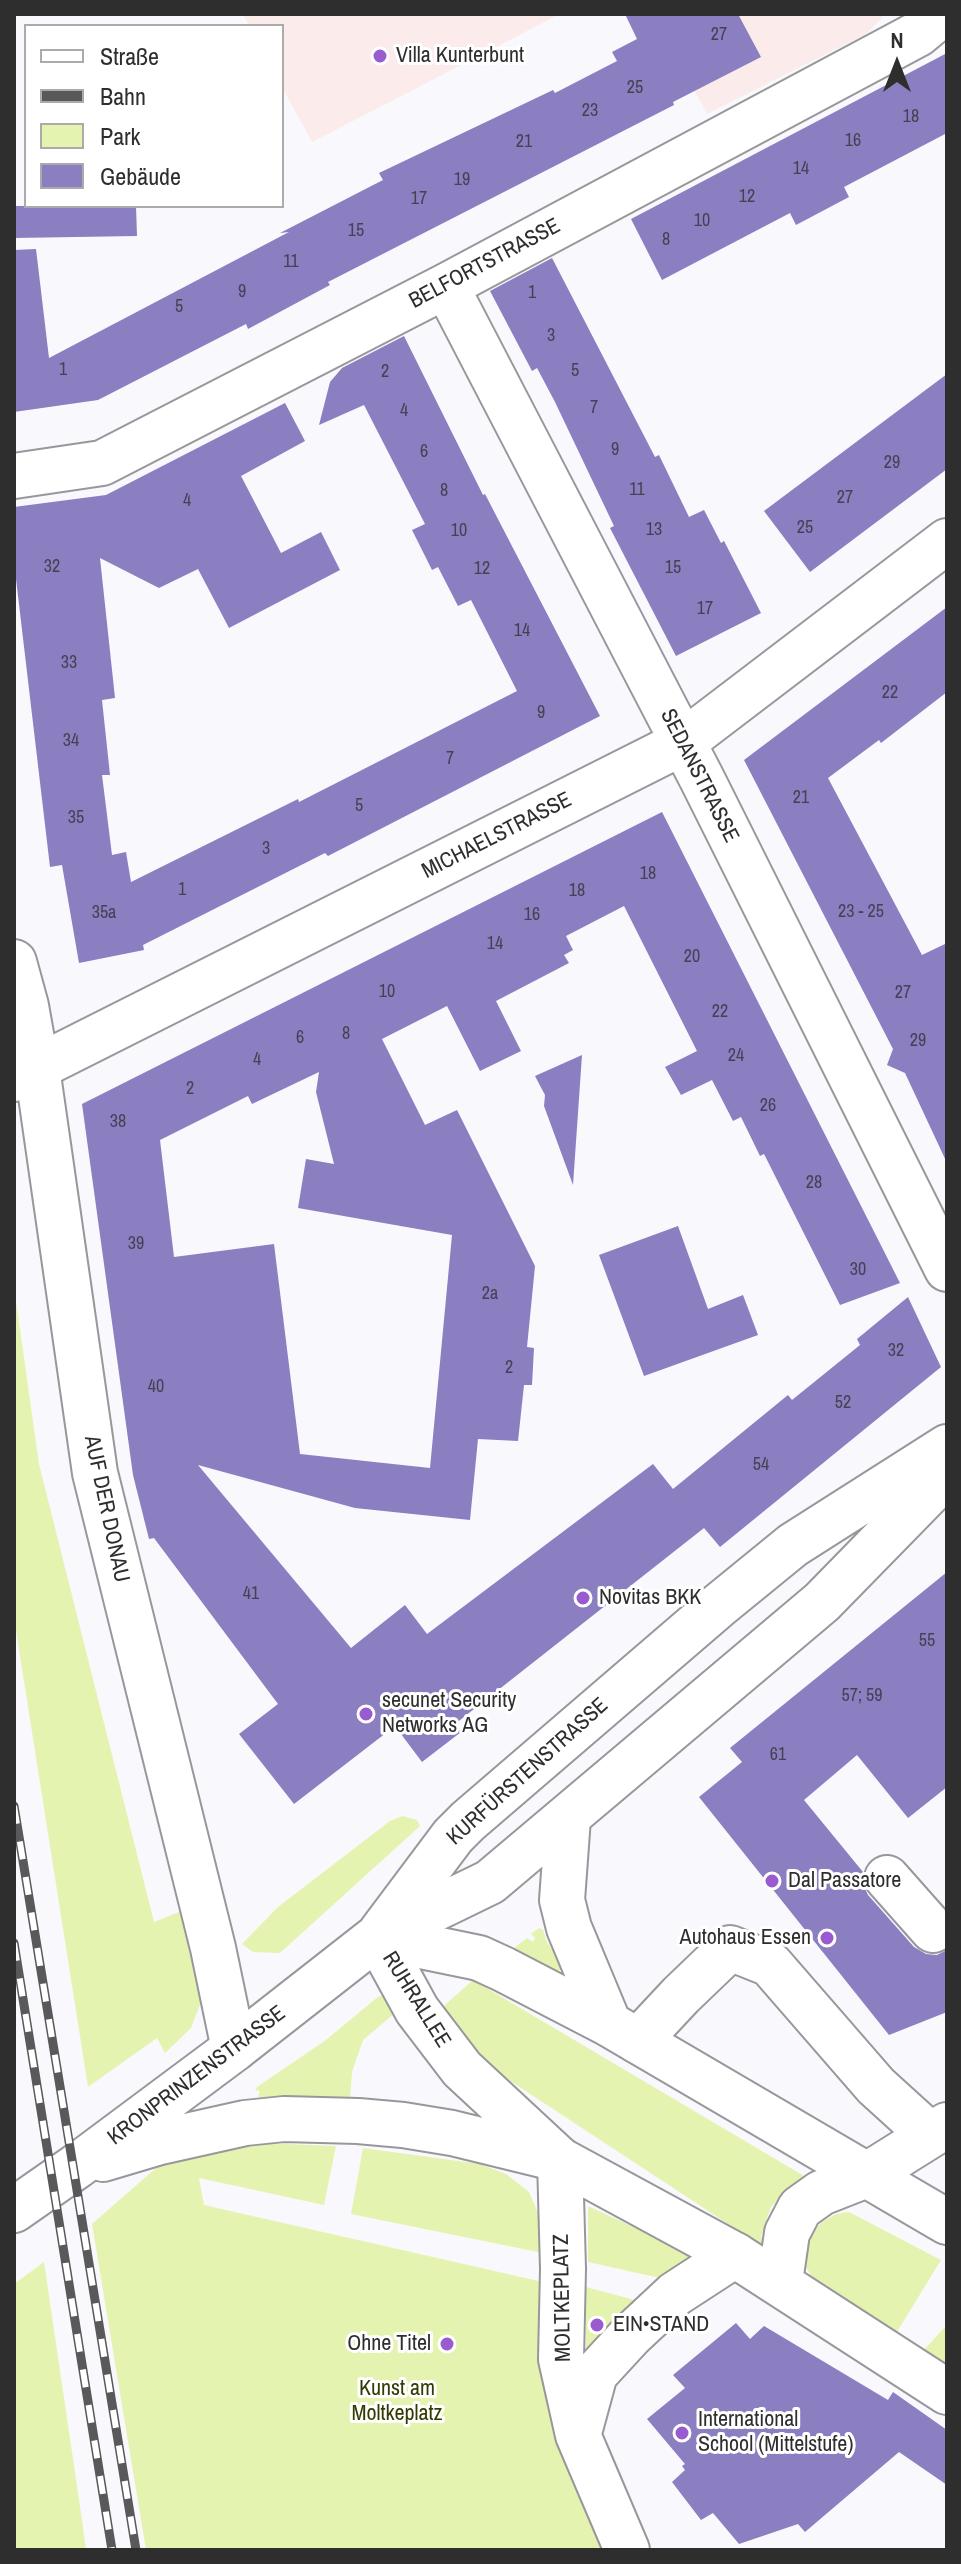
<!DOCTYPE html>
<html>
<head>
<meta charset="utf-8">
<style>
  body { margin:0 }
  #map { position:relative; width:961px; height:2564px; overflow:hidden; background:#f9f8fc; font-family:"Archivo Narrow",sans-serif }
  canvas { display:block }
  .frame { position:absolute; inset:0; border:16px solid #2e2e2f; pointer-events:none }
  .legend { position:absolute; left:24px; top:24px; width:260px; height:184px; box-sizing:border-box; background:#fff; border:2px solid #ababac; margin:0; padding:10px 14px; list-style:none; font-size:24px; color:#2e2e2f }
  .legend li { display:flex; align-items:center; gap:16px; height:40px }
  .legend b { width:40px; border:2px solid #ababac }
  .north { position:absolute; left:857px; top:24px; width:80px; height:80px; -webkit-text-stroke:6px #fff; paint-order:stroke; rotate:0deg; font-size:22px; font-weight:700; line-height:32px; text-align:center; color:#2e2e2f }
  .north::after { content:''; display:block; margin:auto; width:28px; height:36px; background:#2e2e2f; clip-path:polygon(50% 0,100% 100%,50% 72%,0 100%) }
</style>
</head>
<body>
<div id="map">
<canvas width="961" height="2564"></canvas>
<div class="frame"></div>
<ul class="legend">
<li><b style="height:10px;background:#fff"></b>Straße</li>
<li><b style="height:10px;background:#59595b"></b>Bahn</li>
<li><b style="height:22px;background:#e5f3b0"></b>Park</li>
<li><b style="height:22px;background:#8b7ec1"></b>Gebäude</li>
</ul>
<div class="north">N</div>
</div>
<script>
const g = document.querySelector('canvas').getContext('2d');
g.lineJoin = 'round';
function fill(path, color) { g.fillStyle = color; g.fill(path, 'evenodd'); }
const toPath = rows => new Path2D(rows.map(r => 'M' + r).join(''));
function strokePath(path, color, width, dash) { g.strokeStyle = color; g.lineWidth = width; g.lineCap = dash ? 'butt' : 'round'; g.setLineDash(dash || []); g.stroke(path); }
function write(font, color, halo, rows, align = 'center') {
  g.font = font + ' "Archivo Narrow",sans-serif'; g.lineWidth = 6; g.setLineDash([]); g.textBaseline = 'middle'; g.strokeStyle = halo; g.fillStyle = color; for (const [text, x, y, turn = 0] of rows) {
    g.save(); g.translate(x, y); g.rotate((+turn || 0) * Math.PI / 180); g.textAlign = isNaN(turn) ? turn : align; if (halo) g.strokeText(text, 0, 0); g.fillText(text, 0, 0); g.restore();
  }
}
fill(toPath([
  [243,14,560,14,312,142,282,87,282,26,249,26],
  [654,14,886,14,866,34,707,114]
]), '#fbebeb');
fill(toPath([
  [14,1287,39,1464,154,1922,184,1910,201,2002,191,2028,165,2053,157,2038,88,2087,14,1618],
  [403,1816,417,1820,420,1826,280,1953,253,1952,242,1944,278,1907,390,1821],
  [539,1928,543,1930,547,1942,560,1961,561,1968,558,1973,514,1948,527,1938,533,1942,535,1938,531,1934],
  [473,1980,804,2176,771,2207,761,2236,763,2247,477,2059,436,2013],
  [379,1996,383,1996,395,2013,363,2040,352,2072,350,2100,258,2097,260,2091,255,2090,257,2087,326,2040],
  [240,2142,336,2146,324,2205,199,2178,204,2205,543,2282,624,2550,146,2550,92,2224,156,2168,193,2152],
  [363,2148,480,2164,506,2174,529,2192,542,2222,543,2253,351,2214],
  [588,2206,642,2231,694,2259,669,2280,588,2262],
  [849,2212,941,2260,895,2335,816,2284,806,2267,806,2248,812,2233,822,2222,836,2214],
  [44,2262,82,2520,86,2550,14,2550,14,2284],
  [586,2287,642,2302,586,2352],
  [945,2327,947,2327,947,2370,921,2353]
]), '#e5f3b0');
fill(toPath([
  [625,14,738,14,761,57,673,102,674,105,328,282,330,285,248,329,246,324,98,400,14,412,14,250,36,249,49,358,289,232,280,233,383,180,379,173,553,90,555,93,617,61,612,52,637,39],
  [947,53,947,133,844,187,849,197,796,225,790,213,662,280,631,219],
  [14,206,136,206,137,236,14,238],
  [552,258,655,457,659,455,689,517,704,510,721,543,724,541,761,613,676,656,610,528,614,526,555,402,537,368,532,371,490,291],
  [404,336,483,495,485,494,600,716,328,856,325,853,143,945,144,950,79,963,62,865,50,867,14,562,14,507,106,495,285,403,305,441,241,476,281,553,321,532,340,570,229,628,198,569,159,588,100,558,115,698,102,700,110,775,102,775,112,855,126,852,131,882,298,799,299,802,517,691,471,600,458,606,438,567,432,570,412,530,425,524,364,405,319,425,330,382,342,368],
  [947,374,947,469,810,572,764,511],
  [947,607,947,692,881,743,879,740,828,778,922,955,947,943,947,1163,905,1073,887,1065,893,1049,744,760],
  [662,812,900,1283,840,1305,764,1154,760,1156,741,1117,733,1121,712,1080,681,1095,665,1067,697,1051,624,906,566,936,573,950,564,955,569,963,496,1001,521,1051,480,1071,447,1006,382,1039,425,1125,457,1110,535,1266,527,1347,534,1348,532,1385,524,1385,518,1441,478,1439,470,1520,355,1508,198,1465,351,1648,405,1605,427,1634,653,1464,673,1489,788,1395,792,1400,860,1345,857,1339,908,1297,941,1367,720,1547,704,1528,455,1724,461,1732,422,1762,395,1726,294,1804,239,1734,278,1704,154,1538,149,1539,133,1475,82,1104],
  [319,1072,316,1092,334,1164,306,1159,298,1208,452,1235,430,1468,300,1454,274,1244,174,1257,160,1140,248,1096,252,1104],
  [582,1055,573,1185,544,1106,545,1095,535,1076],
  [678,1226,708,1309,743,1295,758,1335,644,1376,599,1255],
  [947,1572,947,1787,908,1818,857,1755,804,1800,863,1872,863,1884,868,1895,914,1947,926,1954,937,1955,947,1950,947,2012,889,2035,699,1797,742,1762,730,1748],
  [736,2323,750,2339,764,2326,888,2400,893,2392,947,2430,947,2485,899,2452,805,2532,798,2524,739,2544,713,2513,701,2520,672,2482,685,2470,682,2466,685,2464,647,2419,685,2388,673,2375]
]), '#8b7ec1');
const minor = toPath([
  [446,286,702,779,947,1269],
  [14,476,102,463,446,286,918,34,942,14],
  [14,962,26,1006,37,1068,95,1473,213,1948,234,2049],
  [14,1079,682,743,947,541],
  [887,1878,933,1930],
  [638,2041,681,1995,730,1948,770,1964,876,2086,930,2135],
  [560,2160,563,2269,561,2359,578,2435,627,2550],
  [867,2175,947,2125],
  [580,2429,595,2374,630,2336,675,2294,735,2255]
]);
const major = toPath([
  [568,1818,562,1900,569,1928,609,2024],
  [381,1932,453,1836,468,1821,717,1607,793,1545,947,1447],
  [377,1937,417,2010,462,2069,560,2160,735,2255,947,2392],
  [377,1937,479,1958,503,1969,609,2024,947,2222],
  [103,2159,160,2142,245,2123,284,2119,358,2121,403,2125,452,2133,554,2158],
  [14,2210,77,2166,234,2049,377,1937,490,1882,822,1602,947,1474],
  [780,2282,787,2233,800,2208,821,2193,867,2175]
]);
strokePath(minor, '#98979b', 48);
strokePath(major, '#98979b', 48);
strokePath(minor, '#fff', 44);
strokePath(major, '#fff', 44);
const rail = toPath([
  [14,1806,136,2550],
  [14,1943,112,2550]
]);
strokePath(rail, '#59595b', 9);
strokePath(rail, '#fff', 6, [18]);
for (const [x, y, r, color] of [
  [380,56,8,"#9a5ad0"],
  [583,1598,8,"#9a5ad0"],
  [366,1714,8,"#9a5ad0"],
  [772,1881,8,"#9a5ad0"],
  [827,1938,8,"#9a5ad0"],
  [597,2325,8,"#9a5ad0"],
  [447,2344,8,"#9a5ad0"],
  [682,2433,8,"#9a5ad0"]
]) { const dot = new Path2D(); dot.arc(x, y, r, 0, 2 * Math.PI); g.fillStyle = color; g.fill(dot); strokePath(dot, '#fff', 3); }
write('18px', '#454254', null, [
  ["27",719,35],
  ["25",635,88],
  ["23",590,111],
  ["18",911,117],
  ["16",853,141],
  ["21",524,142],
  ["14",801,169],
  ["19",462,180],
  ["12",747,197],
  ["17",419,199],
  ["10",702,221],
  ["15",356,231],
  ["8",666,240],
  ["11",291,262],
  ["9",242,292],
  ["1",532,293],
  ["5",179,307],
  ["3",551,336],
  ["1",63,370],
  ["5",575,371],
  ["2",385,372],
  ["7",594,408],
  ["4",404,411],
  ["9",615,450],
  ["6",424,452],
  ["29",892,463],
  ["11",637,490],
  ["8",444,491],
  ["27",845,498],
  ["4",187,501],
  ["25",805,528],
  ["13",654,530],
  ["10",459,531],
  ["32",52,567],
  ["15",673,568],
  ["12",482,569],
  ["17",705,609],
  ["14",522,631],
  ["33",69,663],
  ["22",890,693],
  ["9",541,713],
  ["34",71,741],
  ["7",450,759],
  ["21",801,798],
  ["5",359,806],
  ["35",76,818],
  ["3",266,849],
  ["18",648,874],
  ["1",182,890],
  ["18",577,891],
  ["23 - 25",861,912],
  ["35a",104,913],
  ["16",532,915],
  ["14",495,944],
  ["20",692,957],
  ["10",387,992],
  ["27",903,993],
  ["22",720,1012],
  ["8",346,1034],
  ["6",300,1038],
  ["29",918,1041],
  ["24",736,1056],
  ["4",257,1060],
  ["2",190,1089],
  ["26",768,1106],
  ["38",118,1122],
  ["28",814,1183],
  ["39",136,1244],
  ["30",858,1270],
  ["2a",490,1294],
  ["32",896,1351],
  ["2",509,1368],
  ["40",156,1387],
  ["52",843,1403],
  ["54",761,1465],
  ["41",251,1594],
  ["55",927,1641],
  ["57; 59",862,1696],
  ["61",778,1755]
]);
write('22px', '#2e2e2f', '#fff', [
  ["Villa Kunterbunt",396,56],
  ["Novitas BKK",599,1598],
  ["secunet Security",382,1701],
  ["Networks AG",382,1726],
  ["Dal Passatore",788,1881],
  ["Autohaus Essen",811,1938,"right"],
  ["EIN•STAND",613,2325],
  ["Ohne Titel",431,2344,"right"],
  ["International",698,2420],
  ["School (Mittelstufe)",698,2445]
], 'left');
write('22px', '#2e2e2f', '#fff', [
  ["BELFORTSTRASSE",485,264,-28],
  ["SEDANSTRASSE",699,776,63],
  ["MICHAELSTRASSE",497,836,-27],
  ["AUF DER DONAU",106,1509,78],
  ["KURFÜRSTENSTRASSE",528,1772,-42],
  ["RUHRALLEE",416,2000,58],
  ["KRONPRINZENSTRASSE",197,2076,-37],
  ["MOLTKEPLATZ",563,2298,-91]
]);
write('22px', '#333b00', '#fff', [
  ["Kunst am",397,2389],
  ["Moltkeplatz",397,2414]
]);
</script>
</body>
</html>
